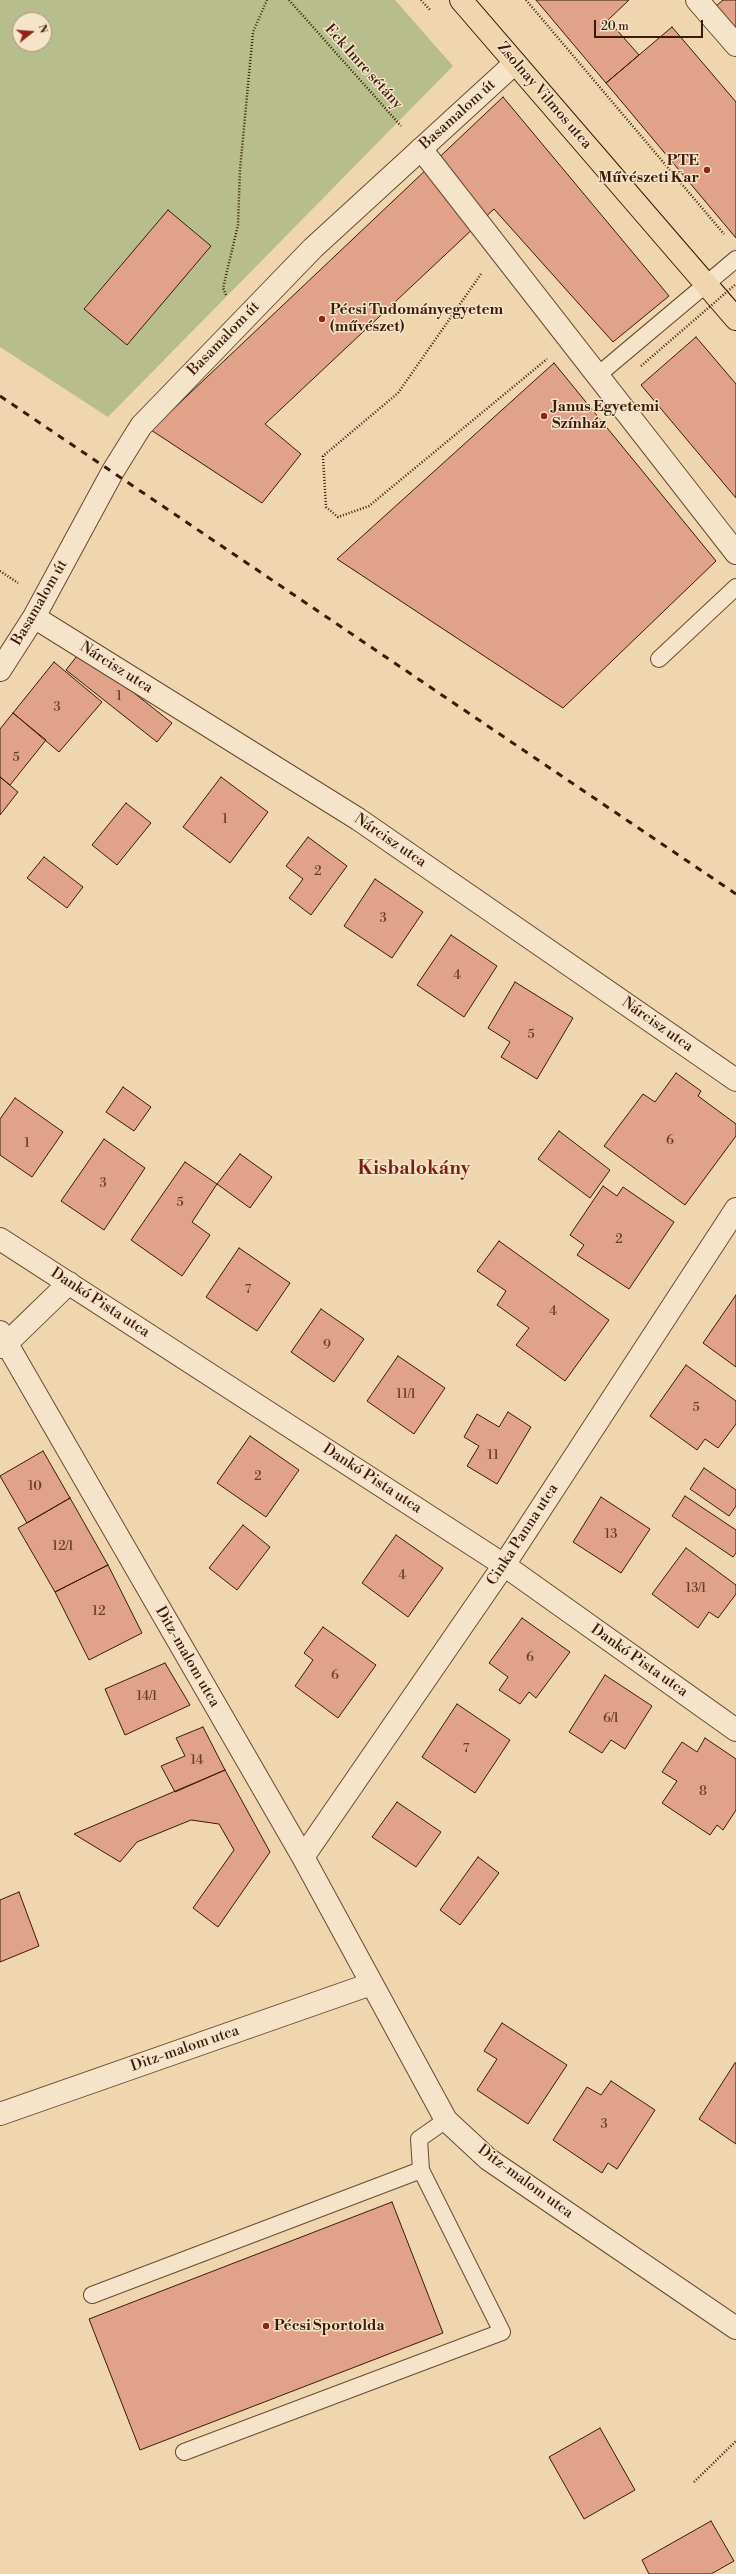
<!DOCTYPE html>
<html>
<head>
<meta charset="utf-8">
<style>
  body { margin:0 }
  #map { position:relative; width:736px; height:2574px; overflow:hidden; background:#f0d6ae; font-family:"Libre Bodoni",serif }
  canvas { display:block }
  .north { position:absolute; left:12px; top:12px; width:40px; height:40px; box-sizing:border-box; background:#f5e4ca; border:1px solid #ab937c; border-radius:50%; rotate:73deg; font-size:11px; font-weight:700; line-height:16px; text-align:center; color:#3b1a08 }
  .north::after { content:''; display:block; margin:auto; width:14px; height:18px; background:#8f2418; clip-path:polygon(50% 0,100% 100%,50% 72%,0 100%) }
  .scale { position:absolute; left:594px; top:20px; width:109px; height:18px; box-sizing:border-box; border:2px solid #3b1a08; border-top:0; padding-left:5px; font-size:12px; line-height:14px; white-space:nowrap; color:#3b1a08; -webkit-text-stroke:3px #f5e4ca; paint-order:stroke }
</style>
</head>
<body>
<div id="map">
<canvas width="736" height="2574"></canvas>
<div class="north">N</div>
<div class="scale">20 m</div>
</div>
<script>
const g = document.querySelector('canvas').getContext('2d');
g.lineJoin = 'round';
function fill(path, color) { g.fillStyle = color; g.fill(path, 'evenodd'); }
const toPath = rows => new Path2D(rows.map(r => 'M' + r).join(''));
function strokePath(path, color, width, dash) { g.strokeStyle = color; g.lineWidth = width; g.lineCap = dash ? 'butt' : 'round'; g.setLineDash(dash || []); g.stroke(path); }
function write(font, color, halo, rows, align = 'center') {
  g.font = font + ' "Libre Bodoni",serif'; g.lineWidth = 3; g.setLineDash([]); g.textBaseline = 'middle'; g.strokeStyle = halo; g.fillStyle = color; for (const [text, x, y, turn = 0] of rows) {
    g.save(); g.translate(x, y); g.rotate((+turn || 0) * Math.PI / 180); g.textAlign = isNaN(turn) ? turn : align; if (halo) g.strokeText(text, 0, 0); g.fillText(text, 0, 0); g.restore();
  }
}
fill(toPath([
  [0,0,395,0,453,66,108,417,0,347],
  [20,20,44,20,44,44,20,44]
]), '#b8be8b');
const building = toPath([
  [536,0,629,0,608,20,639,55,606,83,536,0],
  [723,0,736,0,736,30,716,6,723,0],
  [672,27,736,102,736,238,606,83,672,27],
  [503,97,669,296,613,342,494,209,265,424,301,454,262,503,151,430,503,97],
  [168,210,211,246,127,345,84,309,168,210],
  [696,337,736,384,736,498,641,385,696,337],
  [554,363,716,561,563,708,337,559,554,363],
  [81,651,172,723,157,742,66,670,81,651],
  [54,662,102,702,59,752,13,713,54,662],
  [13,713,46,740,10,785,0,777,0,729,13,713],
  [0,777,18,792,0,815,0,777],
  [221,777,268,812,230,863,183,827,221,777],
  [126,803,151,823,117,865,92,845,126,803],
  [308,837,347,866,311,915,289,898,303,879,286,866,308,837],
  [44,857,83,887,67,908,27,878,44,857],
  [375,879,423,912,392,958,344,926,375,879],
  [451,935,497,966,464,1017,417,985,451,935],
  [515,982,573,1018,537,1079,501,1057,510,1042,488,1028,515,982],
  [676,1073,701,1091,698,1096,736,1124,736,1136,685,1205,604,1146,643,1094,655,1102,676,1073],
  [123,1087,151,1107,134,1131,106,1112,123,1087],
  [15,1098,63,1132,32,1177,0,1155,0,1119,15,1098],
  [559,1131,610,1170,590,1198,538,1159,559,1131],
  [104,1139,145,1168,104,1230,61,1201,104,1139],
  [240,1154,272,1177,250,1208,217,1184,240,1154],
  [185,1162,217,1184,192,1222,210,1235,182,1276,131,1240,185,1162],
  [603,1186,617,1196,623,1187,674,1222,629,1289,577,1255,584,1245,570,1235,603,1186],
  [499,1241,609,1320,565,1381,516,1345,529,1328,497,1305,506,1291,477,1271,499,1241],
  [239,1248,290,1283,257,1331,206,1297,239,1248],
  [736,1295,736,1367,703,1343,736,1295],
  [321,1309,364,1339,334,1382,291,1352,321,1309],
  [398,1356,445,1388,414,1434,367,1401,398,1356],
  [686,1365,736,1401,736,1424,718,1448,705,1439,697,1450,650,1416,686,1365],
  [508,1412,531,1427,497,1484,467,1466,479,1446,464,1437,477,1414,499,1427,508,1412],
  [250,1436,299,1470,266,1517,217,1483,250,1436],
  [43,1451,70,1498,27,1523,0,1476,43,1451],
  [704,1468,736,1490,736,1506,729,1516,690,1489,704,1468],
  [685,1496,736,1530,736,1553,733,1557,672,1516,685,1496],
  [601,1497,650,1529,621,1573,573,1542,601,1497],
  [70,1498,108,1565,55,1592,18,1528,70,1498],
  [243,1525,270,1547,237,1590,209,1568,243,1525],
  [396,1535,443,1568,408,1617,362,1583,396,1535],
  [686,1548,736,1585,736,1594,718,1618,709,1612,698,1628,652,1594,686,1548],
  [108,1565,142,1633,89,1660,55,1592,108,1565],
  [522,1618,570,1652,536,1698,529,1692,520,1704,499,1690,508,1677,489,1663,522,1618],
  [323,1627,376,1665,338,1718,295,1686,313,1660,304,1653,323,1627],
  [165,1663,190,1705,125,1735,105,1689,165,1663],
  [605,1675,652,1706,625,1749,611,1740,602,1753,569,1732,605,1675],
  [457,1704,510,1740,475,1793,422,1757,457,1704],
  [203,1727,225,1770,175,1792,161,1766,185,1756,176,1738,203,1727],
  [705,1738,736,1759,736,1810,723,1830,717,1825,710,1835,662,1803,677,1781,662,1772,682,1742,697,1752,705,1738],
  [225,1770,270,1852,218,1927,193,1908,234,1850,219,1824,191,1820,137,1842,120,1862,74,1834,225,1770],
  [397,1802,441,1832,416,1867,372,1837,397,1802],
  [478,1857,499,1873,460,1925,440,1910,478,1857],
  [19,1892,39,1946,0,1962,0,1900,19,1892],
  [502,2023,567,2065,528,2124,477,2090,497,2059,484,2051,502,2023],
  [735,2063,736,2063,736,2144,699,2119,735,2063],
  [611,2081,655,2110,617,2169,608,2163,602,2173,553,2140,587,2087,601,2095,611,2081],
  [392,2202,443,2333,140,2450,89,2319,392,2202],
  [600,2428,635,2490,584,2519,549,2457,600,2428],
  [711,2521,734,2561,711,2574,649,2574,642,2560,711,2521]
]);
fill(building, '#e0a289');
strokePath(building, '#3b1a08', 1);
const service = toPath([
  [598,375,736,259],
  [659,659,736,587],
  [92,2295,421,2170,419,2139,446,2120],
  [184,2452,502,2332,421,2170]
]);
const pedestrian = toPath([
  [697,0,736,45],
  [421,149,736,553]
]);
const minor = toPath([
  [34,617,358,819,736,1080],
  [0,670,34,617,113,471,141,426,313,248,515,63],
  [0,1239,504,1565,736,1730],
  [0,1332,303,1857,446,2120,488,2159,736,2328],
  [0,1347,6,1344,69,1283],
  [303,1857,504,1565,736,1209],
  [0,2114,371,1984]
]);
const primary = toPath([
  [461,0,736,319]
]);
strokePath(service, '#684932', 18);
strokePath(pedestrian, '#684932', 24);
strokePath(minor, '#684932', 24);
strokePath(primary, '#3b1a08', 24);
strokePath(toPath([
  [289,0,401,126],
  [421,0,431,11],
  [526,0,724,234],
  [481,274,398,393,323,456,326,507,338,517,369,506,547,359],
  [226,295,223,288,238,225,240,170,253,32,267,0],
  [0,571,18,583],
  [694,2482,736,2441]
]), '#3b1a08', 2.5, [1, 2]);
strokePath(service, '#f5e4ca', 16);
strokePath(pedestrian, '#f5e4ca', 22);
strokePath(minor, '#f5e4ca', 22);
strokePath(primary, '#f0d6ae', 22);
strokePath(toPath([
  [0,396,736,894]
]), '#3b1a08', 3, [7, 7]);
strokePath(toPath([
  [641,366,736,284]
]), '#3b1a08', 2.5, [1, 2]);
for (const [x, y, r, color] of [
  [707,170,4,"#8f2418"],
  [322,319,4,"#8f2418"],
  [544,416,4,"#8f2418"],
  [266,2326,4,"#8f2418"]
]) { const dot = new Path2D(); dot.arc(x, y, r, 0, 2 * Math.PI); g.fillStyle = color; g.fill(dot); strokePath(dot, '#f5e4ca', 1.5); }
write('13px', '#643c28', null, [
  ["1",119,697],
  ["3",57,708],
  ["5",16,758],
  ["1",225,820],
  ["2",318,872],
  ["3",383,919],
  ["4",457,976],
  ["5",531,1035],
  ["6",670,1141],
  ["1",27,1144],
  ["3",103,1184],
  ["5",180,1203],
  ["2",619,1240],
  ["7",248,1290],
  ["4",553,1312],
  ["9",327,1346],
  ["11/1",406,1395],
  ["5",696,1408],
  ["11",493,1456],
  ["2",258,1477],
  ["10",35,1487],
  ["13",611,1535],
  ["12/1",63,1547],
  ["4",402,1576],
  ["13/1",696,1589],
  ["12",99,1612],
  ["6",530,1658],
  ["6",335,1676],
  ["14/1",147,1697],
  ["6/1",611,1719],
  ["7",466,1749],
  ["14",197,1761],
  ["8",703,1792],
  ["3",604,2125]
]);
write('15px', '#3b1a08', '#f5e4ca', [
  ["Eck Imre sétány",363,67,48],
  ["Zsolnay Vilmos utca",544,96,49],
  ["Basamalom út",458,115,-42],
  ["Basamalom út",224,339,-46],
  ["Basamalom út",40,603,-60],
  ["Nárcisz utca",116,668,32],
  ["Nárcisz utca",390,841,34],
  ["Nárcisz utca",657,1025,35],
  ["Dankó Pista utca",100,1303,33],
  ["Dankó Pista utca",372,1479,33],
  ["Cinka Panna utca",523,1535,-57],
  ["Ditz-malom utca",187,1657,60],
  ["Dankó Pista utca",639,1661,35],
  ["Ditz-malom utca",185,2049,-19],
  ["Ditz-malom utca",525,2182,36]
]);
write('bold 15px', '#3b1a08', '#f5e4ca', [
  ["PTE",699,161,"right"],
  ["Művészeti Kar",699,178,"right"],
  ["Pécsi Tudományegyetem",330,310],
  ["(művészet)",330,327],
  ["Janus Egyetemi",552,407],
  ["Színház",552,424],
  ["Pécsi Sportolda",274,2326]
], 'left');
write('bold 19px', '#7a1f14', '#f5e4ca', [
  ["Kisbalokány",414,1169]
]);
</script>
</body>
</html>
